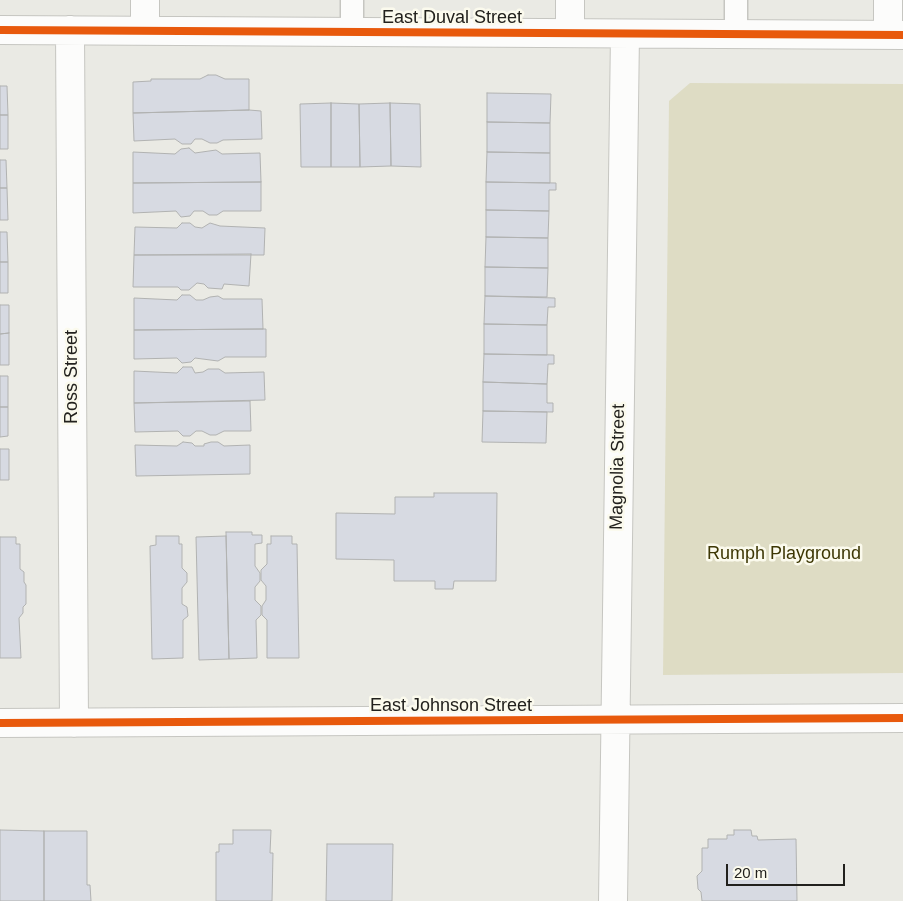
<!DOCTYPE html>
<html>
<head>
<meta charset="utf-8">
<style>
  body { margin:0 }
  #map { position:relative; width:903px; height:901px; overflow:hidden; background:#eaeae4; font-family:Helvetica,sans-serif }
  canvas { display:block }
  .scale { position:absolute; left:726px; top:864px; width:119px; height:22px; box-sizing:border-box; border:2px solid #22211d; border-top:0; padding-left:6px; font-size:15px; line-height:18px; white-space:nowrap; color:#22211d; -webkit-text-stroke:4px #fbfaed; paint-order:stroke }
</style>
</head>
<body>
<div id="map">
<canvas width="903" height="901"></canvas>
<div class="scale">20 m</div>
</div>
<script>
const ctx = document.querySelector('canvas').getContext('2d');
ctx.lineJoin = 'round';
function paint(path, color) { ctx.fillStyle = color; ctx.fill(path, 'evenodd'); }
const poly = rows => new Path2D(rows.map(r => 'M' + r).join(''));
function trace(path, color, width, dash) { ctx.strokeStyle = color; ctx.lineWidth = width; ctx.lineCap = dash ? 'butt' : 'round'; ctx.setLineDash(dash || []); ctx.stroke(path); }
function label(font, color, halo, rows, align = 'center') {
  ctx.font = font + ' Helvetica,sans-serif'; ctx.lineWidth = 5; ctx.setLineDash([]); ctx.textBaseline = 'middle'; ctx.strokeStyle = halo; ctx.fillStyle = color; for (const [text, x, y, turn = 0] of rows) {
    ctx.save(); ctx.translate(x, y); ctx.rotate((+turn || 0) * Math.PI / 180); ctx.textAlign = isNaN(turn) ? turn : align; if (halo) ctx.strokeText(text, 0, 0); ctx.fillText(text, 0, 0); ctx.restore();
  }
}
paint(poly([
  [690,83,903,84,903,673,663,675,669,101]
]), '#dedcc4');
const building = poly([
  [208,75,216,75,225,79,249,79,249,110,133,113,133,82,151,81,151,79,200,79,208,75],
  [0,86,7,86,8,115,0,115,0,86],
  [487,93,551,94,550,123,487,122,487,93],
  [331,103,331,167,301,167,300,104,331,103],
  [331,103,359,104,360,167,331,167,331,103],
  [390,103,420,104,421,167,391,166,390,103],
  [390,103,391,166,360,167,359,104,390,103],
  [249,110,261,111,262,139,223,140,217,143,210,143,202,139,195,139,191,144,182,144,175,139,134,141,133,113,249,110],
  [0,115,8,115,8,149,0,149,0,115],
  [487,122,550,123,550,153,487,152,487,122],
  [189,148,195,153,216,150,222,154,260,153,261,182,133,183,133,152,175,154,181,149,189,148],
  [487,152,550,153,550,183,486,182,487,152],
  [0,160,6,160,7,188,0,188,0,160],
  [261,182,261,211,223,211,217,215,209,215,203,211,194,211,190,216,181,217,176,211,133,213,133,183,261,182],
  [486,182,556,183,556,190,549,190,549,211,486,210,486,182],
  [0,188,7,188,8,220,0,220,0,188],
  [486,210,549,211,548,238,486,237,486,210],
  [182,223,190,223,195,227,202,228,210,223,220,226,265,228,264,255,134,255,135,227,177,228,182,223],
  [0,232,7,232,8,262,0,262,0,232],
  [486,237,548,238,548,268,485,267,486,237],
  [251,254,249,286,224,284,222,289,208,288,204,284,197,283,189,290,181,290,178,287,133,287,134,255,251,254],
  [0,262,8,262,8,293,0,293,0,262],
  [485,267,548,268,547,297,485,296,485,267],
  [182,295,190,295,196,300,203,300,210,297,218,296,223,299,262,299,263,329,134,330,134,298,177,300,182,295],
  [485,296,555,298,555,307,548,307,547,325,484,324,485,296],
  [0,305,9,305,9,333,0,334,0,305],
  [484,324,547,325,547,355,484,354,484,324],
  [263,329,266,329,266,357,225,357,218,361,195,358,191,362,182,363,177,358,134,359,134,330,263,329],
  [9,333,9,365,0,365,0,334,9,333],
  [484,354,554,355,554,364,548,364,547,384,483,382,484,354],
  [183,367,192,367,195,373,203,372,208,369,219,369,225,373,264,372,265,400,134,403,134,371,177,373,183,367],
  [0,376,8,376,8,407,0,407,0,376],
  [483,382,547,384,547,403,553,403,553,412,483,411,483,382],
  [250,401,251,431,224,431,216,435,210,435,202,431,196,431,190,436,183,436,178,431,135,432,134,403,250,401],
  [0,407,8,407,8,436,0,437,0,407],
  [483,411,547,412,546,443,482,442,483,411],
  [183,442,192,443,195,446,204,446,204,444,211,442,218,442,224,446,250,445,250,474,136,476,135,445,177,446,183,442],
  [0,449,9,449,9,480,0,480,0,449],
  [434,493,497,493,496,581,454,581,453,589,435,589,435,581,394,581,394,560,336,559,336,513,395,514,395,497,434,497,434,493],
  [226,532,252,532,252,535,262,535,262,543,255,544,255,566,260,573,260,581,255,587,255,600,261,606,261,615,256,620,257,658,229,659,226,532],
  [156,536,179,536,179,544,182,544,182,568,187,573,187,582,182,588,182,604,187,607,188,616,183,620,183,658,152,659,150,546,156,545,156,536],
  [226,536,229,659,199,660,196,537,226,536],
  [271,536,292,536,292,544,297,544,299,658,267,658,267,620,262,615,262,606,266,600,266,586,261,580,261,570,267,564,267,544,271,544,271,536],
  [0,537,16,537,16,544,20,544,20,569,24,572,24,582,26,585,26,604,23,607,23,613,19,618,21,658,0,658,0,537],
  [0,830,44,831,44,901,0,901,0,830],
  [233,830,271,830,270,853,273,853,272,901,216,901,216,852,219,852,219,844,233,844,233,830],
  [734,830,751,830,752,836,757,836,758,840,796,839,797,901,702,901,701,892,698,889,697,876,702,871,702,848,708,848,708,839,727,839,727,835,734,835,734,830],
  [44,831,87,831,87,885,90,885,91,901,44,901,44,831],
  [327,844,393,844,392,901,326,901,327,844]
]);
paint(building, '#d7dae2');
trace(building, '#b1b2b1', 1);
const service = poly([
  [352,0,352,32],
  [736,34,736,0]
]);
const minor = poly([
  [145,0,145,31],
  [570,0,570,33],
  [0,30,903,35],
  [70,30,74,723],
  [888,35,888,0],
  [0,723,903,718],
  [613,901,625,34]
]);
trace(service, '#c6c6c1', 25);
trace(minor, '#c6c6c1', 30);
trace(service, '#fcfcfb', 22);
trace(minor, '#fcfcfb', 28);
trace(poly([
  [0,30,903,35],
  [0,723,903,718]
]), '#e8590c', 8);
label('18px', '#22211d', '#fbfaed', [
  ["East Duval Street",452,18],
  ["Ross Street",72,377,-90],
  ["Magnolia Street",618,467,-89],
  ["East Johnson Street",451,706]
]);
label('18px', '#3d3704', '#fbfaed', [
  ["Rumph Playground",784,554]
]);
</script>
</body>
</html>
